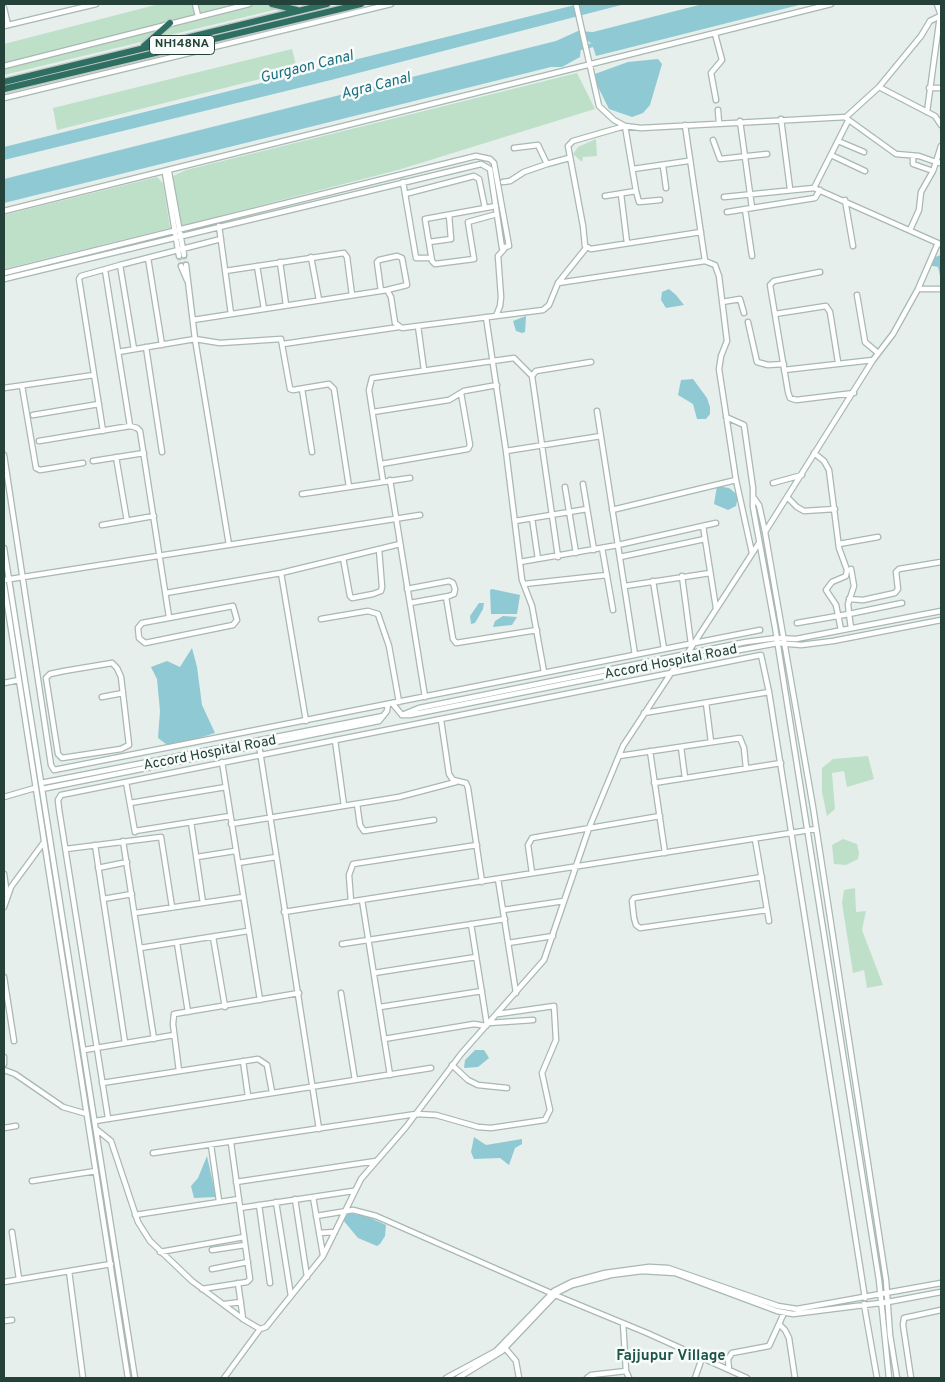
<!DOCTYPE html>
<html>
<head>
<meta charset="utf-8">
<style>
  body { margin:0 }
  #map { position:relative; width:945px; height:1382px; overflow:hidden; background:#e6efeb; font-family:Overpass,sans-serif }
  canvas { display:block }
  .frame { position:absolute; inset:0; border:5px solid #24423a; pointer-events:none }
</style>
</head>
<body>
<div id="map">
<canvas width="945" height="1382"></canvas>
<div class="frame"></div>
</div>
<script>
const ctx = document.querySelector('canvas').getContext('2d');
ctx.lineJoin = 'round';
function paint(path, color) { ctx.fillStyle = color; ctx.fill(path, 'evenodd'); }
const poly = rows => new Path2D(rows.map(r => 'M' + r).join(''));
function trace(path, color, width, dash) { ctx.strokeStyle = color; ctx.lineWidth = width; ctx.lineCap = dash ? 'butt' : 'round'; ctx.setLineDash(dash || []); ctx.stroke(path); }
function label(font, color, halo, rows, align = 'center') {
  ctx.font = font + ' Overpass,sans-serif'; ctx.lineWidth = 5; ctx.setLineDash([]); ctx.textBaseline = 'middle'; ctx.strokeStyle = halo; ctx.fillStyle = color; for (const [text, x, y, turn = 0] of rows) {
    ctx.save(); ctx.translate(x, y); ctx.rotate((+turn || 0) * Math.PI / 180); ctx.textAlign = isNaN(turn) ? turn : align; if (halo) ctx.strokeText(text, 0, 0); ctx.fillText(text, 0, 0); ctx.restore();
  }
}
paint(poly([
  [159,4,299,4,4,75,4,44],
  [292,49,297,69,292,71,57,130,53,108],
  [577,73,595,109,398,170,181,226,173,176,186,170],
  [596,139,597,156,583,157,582,162,573,154,578,147],
  [157,177,163,183,170,228,4,269,4,215],
  [868,756,874,779,847,787,844,771,832,773,835,809,827,816,822,792,822,768,833,759],
  [843,839,857,844,859,853,858,859,846,865,834,864,833,855,832,845],
  [855,888,856,912,866,911,862,930,883,985,867,988,864,970,853,973,842,903,844,890]
]), '#bfe0c8');
paint(poly([
  [579,4,625,4,331,80,4,160,4,147],
  [703,4,803,4,596,56,592,44,588,41,581,47,580,57,562,67,551,67,4,203,4,179,556,41,578,31,593,32],
  [658,59,662,64,650,105,643,113,632,117,609,109,592,75,628,62],
  [941,255,941,280,938,267,929,265,935,257],
  [669,289,676,295,684,305,666,308,661,300,662,292],
  [526,316,525,332,522,333,516,331,513,321],
  [693,379,707,398,710,407,710,414,706,419,697,419,693,404,678,395,681,380],
  [717,486,729,488,738,495,736,506,728,510,714,504],
  [492,589,520,595,517,614,491,614,490,590],
  [479,603,484,603,483,609,475,623,471,624,470,616],
  [503,616,517,617,512,625,493,627,495,621],
  [192,648,197,667,202,705,215,733,170,747,158,738,160,711,157,679,151,667,167,661,180,667],
  [475,1050,484,1050,489,1058,478,1067,464,1068,465,1060],
  [474,1137,486,1145,522,1139,522,1144,515,1148,509,1165,500,1158,474,1159,471,1152],
  [207,1156,216,1197,194,1198,191,1186,198,1178],
  [348,1213,366,1216,386,1225,385,1236,380,1244,377,1246,358,1238,343,1220]
]), '#8ec9d4');
trace(poly([
  [577,49,597,44]
]), '#8ec9d4', 4);
trace(poly([
  [184,255,186,265],
  [179,256,181,266]
]), '#bfccc8', 4.5, [4.5, 2]);
const minor = poly([
  [195,4,198,16],
  [576,4,599,106,614,120,625,126,641,128,846,117,879,87,921,36,930,21,940,16,927,112],
  [937,4,941,16],
  [4,8,8,25],
  [4,26,96,4],
  [715,34,722,60,711,73,716,100],
  [4,66,249,4],
  [879,87,935,116,941,125],
  [929,88,941,88],
  [4,98,391,4],
  [718,110,719,123],
  [846,118,896,154,919,156,936,162,941,146],
  [781,119,790,189],
  [740,121,752,208],
  [713,140,720,159,767,154],
  [838,141,864,152],
  [514,148,538,145,547,164,569,158],
  [831,155,865,171],
  [913,156,913,164,933,171,936,162,941,163],
  [663,166,666,188],
  [633,169,688,161],
  [169,172,184,255],
  [165,173,179,256],
  [403,182,416,258,431,258],
  [503,182,510,181,524,172,547,164],
  [814,188,940,244],
  [636,191,639,202,660,200],
  [405,194,474,176,479,179,485,208,496,206],
  [621,194,627,243],
  [605,196,636,191,625,126,573,141,568,146,583,226,585,246,591,249,701,232],
  [724,197,814,188,848,121],
  [845,200,853,246],
  [485,208,425,219,432,261,435,264,474,259,468,222,497,214],
  [745,209,752,256],
  [4,211,831,4],
  [727,212,815,198,820,190],
  [219,226,231,314],
  [910,230,919,210,921,192,933,171],
  [429,242,451,239,449,215],
  [311,257,319,300],
  [148,258,162,345],
  [705,261,715,265,719,276,727,341,721,356,719,369,736,480,752,553],
  [280,262,286,305],
  [120,265,134,349],
  [186,265,195,339,229,545],
  [181,266,187,280],
  [257,266,264,309],
  [105,270,130,426],
  [225,271,344,253,347,257,352,295],
  [820,272,774,281,770,285,788,392,790,398,796,400,854,393],
  [4,273,476,156,490,159,494,163,509,246,502,248,490,169,481,164,4,279],
  [558,283,705,261,685,125],
  [918,289,941,289],
  [381,291,377,262,379,260,397,256,402,258,407,285,387,290],
  [857,295,865,342,878,353],
  [722,302,740,299,744,313],
  [775,314,826,306,830,312,838,362],
  [496,316,500,306,501,297,498,256,505,248],
  [486,317,506,451,522,580,532,606,544,672],
  [193,320,387,290,391,297,395,323,402,328,543,310,549,305,558,283,586,248],
  [748,322,757,362,768,365,784,364],
  [418,326,424,370],
  [283,344,399,327],
  [146,347,162,452],
  [118,352,195,339,220,343,281,339,290,389,293,390,329,384,334,389,349,487],
  [784,370,873,360],
  [22,386,36,468,40,470,83,463],
  [4,388,94,375],
  [302,389,312,452],
  [597,411,635,655],
  [373,412,449,400,464,391,497,385],
  [33,415,99,404],
  [726,417,744,425,753,488,753,507,775,627,879,1280,889,1378],
  [103,431,79,279,81,276,120,265,221,239],
  [39,441,130,426,137,428,140,431,169,617],
  [506,451,601,436],
  [814,453,824,461,829,470,839,548,847,570,846,576,832,582,826,590,836,605,841,630],
  [4,455,51,765,54,770,760,630],
  [116,457,127,521],
  [93,461,144,453],
  [381,464,468,449,470,445,461,393],
  [390,480,425,697],
  [383,481,369,390,372,378,514,358,532,376],
  [773,483,802,475],
  [583,484,594,550],
  [565,487,576,553],
  [302,494,410,478],
  [754,498,759,505,765,532,813,807,886,1280,890,1335,897,1378],
  [788,498,797,507,804,511,835,509],
  [612,510,736,480],
  [532,518,538,559],
  [515,521,587,509],
  [102,525,154,516],
  [703,526,716,608],
  [765,532,873,360,893,334,918,289,938,243],
  [839,544,878,537],
  [4,548,135,1378],
  [602,548,613,610],
  [558,557,532,376,536,371,591,362],
  [620,557,705,539],
  [343,558,350,596,352,598,373,594,381,591,382,587,379,549],
  [520,562,618,545,716,523],
  [281,573,306,721],
  [682,576,691,644],
  [4,580,420,515],
  [653,581,664,649],
  [4,584,128,1378],
  [524,584,607,575],
  [625,586,710,573],
  [407,589,449,581,453,583,455,589,454,594,449,596,410,603],
  [166,593,281,573,400,544],
  [446,597,453,639,456,643,537,630],
  [849,599,863,600,895,593,898,589,896,572,899,569,941,562],
  [233,606,237,620,233,625,145,643,139,638,138,628,142,623,233,606],
  [321,619,368,611,378,614,389,646,399,702],
  [797,623,849,614,848,604,854,586,851,569],
  [851,628,849,614,902,603],
  [687,654,759,543],
  [112,663,117,668,121,677,129,745,121,749,62,758,58,754,46,678,50,674,64,671,112,663],
  [4,683,19,680],
  [102,697,123,693],
  [392,703,402,715],
  [706,703,711,742],
  [644,713,769,692],
  [402,715,419,708,746,642,777,638,796,639,941,611],
  [402,715,410,715,684,660,778,643,801,645,833,641,941,620],
  [441,720,449,774,453,780,466,783,468,788,482,882],
  [335,740,344,806],
  [259,745,319,1129],
  [681,747,685,778],
  [650,751,665,853],
  [619,756,740,738,744,748,746,768],
  [222,762,260,1000],
  [126,782,135,832],
  [41,783,383,716],
  [654,783,781,763],
  [42,789,379,721,387,711,388,704],
  [4,797,35,788],
  [130,803,226,787],
  [357,804,360,825,364,831,434,820],
  [191,822,203,903],
  [231,824,399,797,456,782],
  [135,831,230,816],
  [755,839,769,921],
  [123,841,154,1039],
  [95,845,125,1043],
  [66,849,161,837,172,907],
  [197,857,235,851],
  [238,863,276,857],
  [98,868,127,862],
  [532,873,528,845,532,838,660,816],
  [4,874,7,895],
  [762,877,634,898,632,901,634,918,636,925,640,928,767,910],
  [498,879,516,993],
  [103,899,132,894],
  [362,900,390,1075],
  [351,902,349,875,353,864,477,845],
  [4,907,11,887,44,842],
  [503,910,564,901],
  [284,912,816,829],
  [135,913,243,897],
  [471,924,487,1025],
  [213,937,225,1007],
  [177,943,188,1012],
  [508,943,553,936],
  [342,944,505,919],
  [140,948,248,931],
  [374,973,476,957],
  [4,977,14,1041],
  [341,993,355,1080],
  [380,1007,482,991],
  [489,1023,533,1020],
  [384,1039,474,1024,486,1026],
  [84,1050,174,1035],
  [4,1057,4,1064],
  [243,1061,248,1096],
  [452,1065,468,1080,478,1085,507,1088],
  [4,1070,15,1074,63,1107,87,1114],
  [179,1071,173,1024,174,1014,299,993],
  [102,1083,258,1059,267,1065,272,1092],
  [108,1118,59,809,58,800,61,795,761,655,769,692,865,1298],
  [95,1121,431,1068],
  [4,1128,16,1126],
  [96,1129,111,1141,138,1222,150,1241,192,1281,243,1319,260,1329,266,1327,323,1256,361,1179,406,1127,461,1054,544,960,589,828,623,746,679,661],
  [211,1145,219,1201],
  [153,1153,416,1114,436,1115,478,1127,491,1128,545,1120,550,1110,542,1073,556,1040,554,1006,498,1014],
  [32,1181,96,1171],
  [236,1182,376,1161],
  [313,1197,323,1255],
  [295,1199,307,1277],
  [276,1202,291,1296],
  [259,1205,270,1283],
  [240,1208,353,1191],
  [135,1215,239,1199],
  [316,1216,353,1210,376,1216,551,1293],
  [12,1232,19,1279],
  [319,1233,335,1232],
  [212,1250,245,1245],
  [160,1252,244,1237],
  [212,1269,248,1262],
  [69,1271,83,1378],
  [4,1282,111,1264],
  [238,1283,243,1319],
  [202,1289,247,1282,250,1279,231,1143],
  [555,1295,647,1333,747,1378],
  [225,1304,241,1302],
  [864,1304,877,1378],
  [4,1321,12,1320],
  [623,1323,626,1371,629,1378],
  [780,1325,785,1330,789,1338,795,1378],
  [505,1348,516,1361,519,1378],
  [729,1370,728,1359,732,1353,769,1346,784,1313],
  [224,1378,260,1329],
  [446,1378,496,1351,554,1291,572,1282,605,1273,649,1267,668,1268,778,1306,797,1309,941,1283],
  [458,1378,502,1351,558,1292,572,1285,611,1275,642,1271,675,1273,777,1311,793,1314,888,1302,941,1292],
  [587,1378,591,1375,626,1371],
  [695,1378,702,1358],
  [911,1378,903,1325,904,1318,941,1310]
]);
const highway = poly([
  [272,4,297,10],
  [144,46,170,23],
  [4,82,327,4],
  [4,89,361,4]
]);
trace(minor, '#a8b8b2', 7);
trace(highway, '#c2cac8', 9);
trace(minor, '#fff', 4.5);
trace(highway, '#2f6f62', 6);
for (const [x, y, w] of [
  [182,45,65]
]) { const box = new Path2D(); box.roundRect(x - w / 2, y - 9.5, w, 19, 4); ctx.fillStyle = '#f7fbf9'; ctx.fill(box); trace(box, '#24423a', 1); }
label('bold 12px', '#24423a', null, [
  ["NH148NA",182,45]
]);
label('14px', '#24423a', '#f7fbf9', [
  ["Accord Hospital Road",671,663,-11],
  ["Accord Hospital Road",210,754,-11]
]);
label('italic 15px', '#1c6f80', '#f7fbf9', [
  ["Gurgaon Canal",307,68,-14],
  ["Agra Canal",376,87,-14]
]);
label('bold 15px', '#1f5548', '#f7fbf9', [
  ["Fajjupur Village",671,1357]
]);
</script>
</body>
</html>
